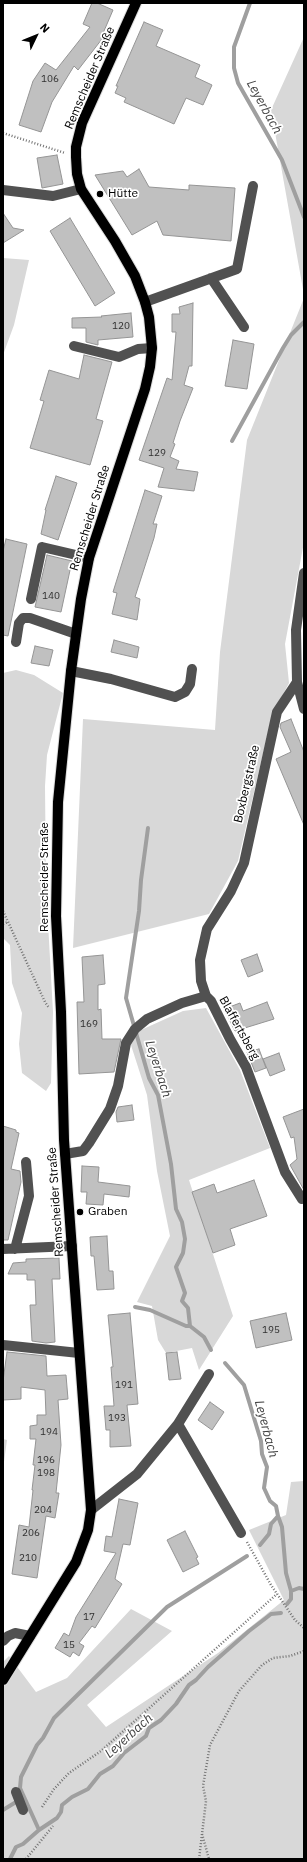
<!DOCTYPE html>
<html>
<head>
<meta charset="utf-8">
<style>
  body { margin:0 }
  #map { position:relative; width:307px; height:1862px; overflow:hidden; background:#fff; font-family:"IBM Plex Sans",sans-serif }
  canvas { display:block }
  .frame { position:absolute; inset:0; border:4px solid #000; pointer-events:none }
  .north { position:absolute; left:16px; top:16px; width:40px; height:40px; -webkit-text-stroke:3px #fff; paint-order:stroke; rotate:47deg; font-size:11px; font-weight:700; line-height:16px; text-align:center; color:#000 }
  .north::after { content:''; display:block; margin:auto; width:14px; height:18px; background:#000; clip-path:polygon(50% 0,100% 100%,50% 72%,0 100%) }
</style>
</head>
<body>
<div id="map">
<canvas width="307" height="1862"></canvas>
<div class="frame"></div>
<div class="north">N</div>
</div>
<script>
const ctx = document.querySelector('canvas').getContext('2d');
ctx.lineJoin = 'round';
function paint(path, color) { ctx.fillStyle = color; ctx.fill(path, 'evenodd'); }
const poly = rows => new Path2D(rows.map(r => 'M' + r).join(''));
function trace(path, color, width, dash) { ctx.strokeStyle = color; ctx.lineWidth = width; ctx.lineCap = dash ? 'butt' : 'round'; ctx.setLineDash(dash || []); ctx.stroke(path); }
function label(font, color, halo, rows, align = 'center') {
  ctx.font = font + ' "IBM Plex Sans",sans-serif'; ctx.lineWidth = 3.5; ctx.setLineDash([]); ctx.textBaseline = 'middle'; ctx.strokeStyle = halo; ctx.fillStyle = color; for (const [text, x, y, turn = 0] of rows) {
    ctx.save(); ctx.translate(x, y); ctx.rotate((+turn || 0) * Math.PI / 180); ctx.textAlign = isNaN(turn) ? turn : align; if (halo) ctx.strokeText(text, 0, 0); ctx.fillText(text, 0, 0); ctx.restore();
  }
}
paint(poly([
  [304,37,304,295,271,110],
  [3,258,29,260,14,325,3,355],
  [304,298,304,542,285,644,289,683,272,715,238,861,209,914,73,948,83,719,215,730,220,652,247,440],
  [16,670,34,675,63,693,47,755,45,786,46,887,53,1012,51,1083,46,1091,22,1073,19,1044,22,1013,12,983,10,945,3,938,3,673],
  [206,1008,240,1070,270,1148,189,1180,233,1316,199,1370,192,1348,166,1353,158,1340,152,1306,137,1302,170,1236,157,1171,147,1095,130,1042,141,1030,183,1011],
  [3,1439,7,1440,3,1469],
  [304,1481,304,1859,3,1859,3,1662,9,1656,36,1692,67,1678,131,1609,172,1631,87,1705,106,1727,218,1653,284,1600,249,1530,286,1515,291,1482]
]), '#d8d8d8');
trace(poly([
  [250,3,234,47,234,68,238,83,282,160,304,217],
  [232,441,283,348,291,335,304,322],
  [148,828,141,880,139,911,126,998,149,1078,158,1095,171,1164,176,1209,182,1222,185,1239,183,1253,176,1267,185,1293,182,1301,188,1308,190,1326,204,1337,211,1350],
  [135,1307,150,1310,186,1326,190,1326],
  [225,1363,244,1385,261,1441,262,1454,267,1467,264,1488,270,1501,276,1506,278,1516,271,1524,269,1534,260,1545],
  [278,1516,282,1527,286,1573,291,1591,291,1599,287,1604],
  [291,1591,299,1588,304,1589],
  [3,1810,16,1802],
  [39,1830,20,1788,21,1777,37,1745,43,1738,54,1718,167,1607,247,1556],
  [10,1859,16,1847,23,1844,39,1830,57,1818,61,1812,62,1805,72,1797,88,1789,100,1774,113,1766,124,1753,146,1736,149,1728,161,1720,176,1704,189,1685,196,1680,208,1667,249,1631,266,1618,271,1614,281,1613]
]), '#9f9f9f', 4);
const building = poly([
  [92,3,97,3,113,10,101,38,102,39,78,70,74,66,52,102,41,132,19,125,33,81,45,63,56,70,90,27,83,24,92,3],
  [144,22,163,30,156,46,200,65,195,77,212,85,203,105,186,98,174,124,124,102,126,98,115,93,118,86,116,86,144,22],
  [57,155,63,184,42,188,37,158,57,155],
  [139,169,149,187,189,190,189,185,235,188,231,241,163,235,157,221,132,235,95,175,123,171,127,177,139,169],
  [3,213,13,228,24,230,3,243,3,213],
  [70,218,115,293,95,306,50,231,70,218],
  [193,303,192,366,189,366,184,385,193,388,180,421,173,443,175,444,170,457,179,461,176,469,198,472,194,491,158,487,164,468,139,460,167,378,172,380,176,332,172,332,172,314,180,314,179,307,193,303],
  [131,313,133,337,98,340,98,345,86,342,86,328,72,328,72,318,102,317,101,316,131,313],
  [233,340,254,344,247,389,225,386,233,340],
  [84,355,112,362,96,419,103,421,90,465,30,448,44,401,40,400,49,370,79,379,84,355],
  [56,476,77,483,58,540,41,534,46,510,45,510,56,476],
  [145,490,162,496,153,524,157,524,154,538,135,597,140,599,137,620,112,614,117,593,113,592,145,490],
  [6,539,27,544,8,636,3,635,3,551,6,539],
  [47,555,72,561,61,612,35,607,47,555],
  [114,640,139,647,137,658,111,652,114,640],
  [35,646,53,650,49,666,31,663,35,646],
  [291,719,304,752,304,825,276,759,291,752,280,727,281,723,291,719],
  [257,954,263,971,248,977,241,960,257,954],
  [103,955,105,984,98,985,98,1010,101,1009,102,1039,121,1039,114,1072,79,1074,77,1002,84,1002,82,957,103,955],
  [267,1002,274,1019,235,1031,224,1009,240,1003,243,1011,267,1002],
  [259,1049,266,1068,255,1072,247,1052,259,1049],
  [279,1053,285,1070,270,1076,263,1059,279,1053],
  [132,1105,134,1120,117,1122,116,1112,118,1107,132,1105],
  [304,1109,304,1190,290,1165,297,1159,294,1137,291,1138,283,1117,304,1109],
  [3,1126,16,1130,16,1132,19,1133,11,1169,20,1171,21,1182,8,1240,3,1240,3,1126],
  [82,1166,99,1167,98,1182,130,1186,129,1197,104,1194,103,1205,86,1204,87,1192,81,1192,82,1166],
  [254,1180,267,1216,230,1229,235,1245,213,1253,192,1192,214,1184,217,1193,254,1180],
  [107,1236,109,1271,113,1271,114,1289,97,1290,94,1256,91,1256,90,1237,107,1236],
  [59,1258,60,1279,52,1279,55,1342,46,1343,32,1341,30,1305,36,1305,35,1280,27,1280,27,1274,8,1274,13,1263,26,1262,26,1259,59,1258],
  [130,1313,138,1404,127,1405,131,1446,110,1447,110,1430,106,1430,104,1406,114,1406,111,1367,113,1367,108,1315,130,1313],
  [286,1313,292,1340,256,1348,250,1321,286,1313],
  [7,1352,46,1356,47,1376,66,1375,68,1399,58,1400,61,1445,56,1493,59,1493,55,1518,46,1516,37,1578,12,1574,19,1525,29,1527,33,1490,32,1490,35,1465,33,1465,36,1439,30,1439,30,1426,37,1425,37,1415,46,1415,45,1390,21,1387,21,1399,3,1400,3,1381,7,1352],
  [177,1352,181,1379,169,1380,166,1353,177,1352],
  [210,1402,224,1412,212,1430,198,1420,210,1402],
  [119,1499,138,1503,130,1545,123,1544,115,1579,122,1584,95,1628,92,1626,79,1643,84,1646,79,1656,73,1652,70,1657,55,1648,64,1633,69,1636,76,1617,116,1553,104,1551,106,1536,112,1537,119,1499],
  [185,1531,198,1557,196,1558,199,1564,183,1572,167,1540,185,1531]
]);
paint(building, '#c0c0c0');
trace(building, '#959595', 1);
const major = poly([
  [3,1680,76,1562,88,1530,91,1510,64,1140,61,1012,56,916,58,802,71,671,81,599,89,558,145,389,150,367,152,348,149,317,145,302,135,276,115,241,81,189,77,174,76,157,76,147,82,123,136,3]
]);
trace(major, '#dbdbdb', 12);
trace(poly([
  [3,133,65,153],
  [3,911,45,1002,49,1008],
  [3,924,8,922],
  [247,1542,271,1585,295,1620,304,1628],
  [42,1807,54,1789,69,1773,101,1751,277,1594],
  [202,1834,209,1859],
  [26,1859,53,1826],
  [199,1859,206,1801,203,1786,210,1745,239,1691,262,1665,273,1658,290,1656,304,1651]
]), '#737373', 2.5, [1, 2]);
trace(poly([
  [3,190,53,196,81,189],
  [211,278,244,327],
  [145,302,237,269,253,186],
  [74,346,119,357,138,349,152,348],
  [304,573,296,630,297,682,304,709],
  [31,599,42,547,89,558],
  [16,642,19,623,23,618,30,618,76,634],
  [71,671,111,679,175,697,185,692,190,684,192,669],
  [206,996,201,981,200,960,207,929,231,891,244,863,277,712,297,682],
  [65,1154,83,1151,89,1143,110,1109,118,1086,126,1043,135,1029,147,1019,182,1003,206,996,211,1001,230,1039,246,1067,285,1172,302,1199],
  [3,1249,72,1246],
  [15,1249,29,1196,26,1162],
  [3,1345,79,1353],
  [178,1424,209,1374],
  [91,1510,137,1474,178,1424,241,1533],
  [3,1641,8,1636,15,1633,30,1636],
  [16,1792,23,1810]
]), '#515151', 10);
trace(major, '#000', 10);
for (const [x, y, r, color] of [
  [100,194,4,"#000"],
  [80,1212,4,"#000"]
]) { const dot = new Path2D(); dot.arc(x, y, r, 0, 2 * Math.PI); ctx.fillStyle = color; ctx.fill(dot); trace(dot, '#fff', 1.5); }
label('10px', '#303030', null, [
  ["106",50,79],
  ["120",121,326],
  ["129",157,453],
  ["140",51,596],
  ["169",89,1024],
  ["195",271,1330],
  ["191",124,1385],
  ["193",117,1418],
  ["194",49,1432],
  ["196",46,1460],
  ["198",46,1473],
  ["204",43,1510],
  ["206",31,1533],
  ["210",28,1558],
  ["17",89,1617],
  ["15",69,1645]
]);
label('12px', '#000', '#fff', [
  ["Remscheider Straße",90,78,-67],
  ["Remscheider Straße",90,518,-73],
  ["Boxbergstraße",247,784,-77],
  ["Remscheider Straße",45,877,-90],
  ["Blaffertsberg",239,1028,61],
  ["Remscheider Straße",56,1202,-94]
]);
label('12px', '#000', '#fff', [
  ["Hütte",108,194],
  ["Graben",88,1212]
], 'left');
label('italic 13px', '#404040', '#fff', [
  ["Leyerbach",264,107,61],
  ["Leyerbach",158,1069,72],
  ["Leyerbach",266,1429,75],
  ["Leyerbach",129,1736,-42]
]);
</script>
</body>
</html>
